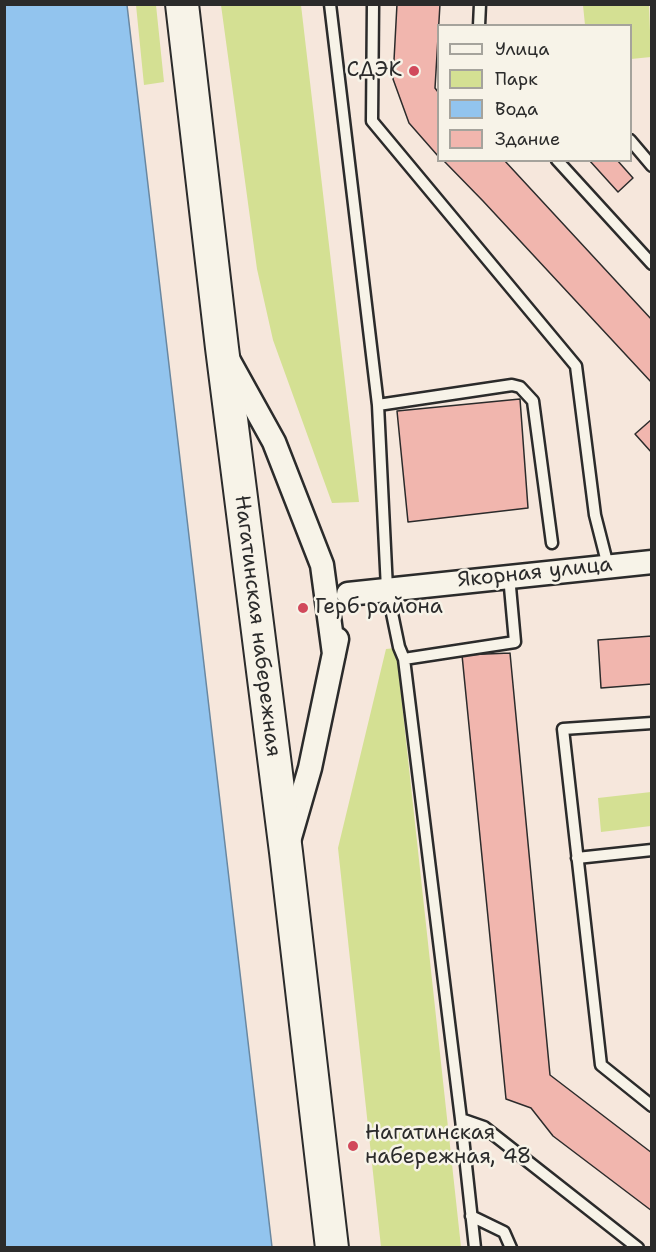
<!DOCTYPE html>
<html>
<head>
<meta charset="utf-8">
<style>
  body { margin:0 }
  #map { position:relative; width:656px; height:1252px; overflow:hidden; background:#f6e7dc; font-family:"Shantell Sans",sans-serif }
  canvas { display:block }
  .frame { position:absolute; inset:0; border:6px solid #2b2b2b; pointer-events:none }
  .legend { position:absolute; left:437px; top:24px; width:195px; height:138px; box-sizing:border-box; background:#f7f3e8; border:2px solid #a5a39c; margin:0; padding:8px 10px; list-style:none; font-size:18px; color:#2b2b2b }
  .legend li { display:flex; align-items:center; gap:12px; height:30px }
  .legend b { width:30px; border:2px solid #a5a39c }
</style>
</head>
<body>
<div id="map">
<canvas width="656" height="1252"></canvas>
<div class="frame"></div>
<ul class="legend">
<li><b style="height:8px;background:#f7f3e8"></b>Улица</li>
<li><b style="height:16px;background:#d4e093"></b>Парк</li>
<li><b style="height:16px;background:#92c4ee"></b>Вода</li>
<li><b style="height:16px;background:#f1b6ae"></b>Здание</li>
</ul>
</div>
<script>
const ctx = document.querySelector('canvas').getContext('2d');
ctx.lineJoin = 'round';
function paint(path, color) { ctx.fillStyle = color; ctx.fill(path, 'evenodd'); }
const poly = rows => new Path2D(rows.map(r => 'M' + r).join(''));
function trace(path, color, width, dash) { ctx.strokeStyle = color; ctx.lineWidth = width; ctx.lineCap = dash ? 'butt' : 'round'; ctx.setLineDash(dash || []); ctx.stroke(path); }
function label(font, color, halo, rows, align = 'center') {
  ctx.font = font + ' "Shantell Sans",sans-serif'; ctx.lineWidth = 5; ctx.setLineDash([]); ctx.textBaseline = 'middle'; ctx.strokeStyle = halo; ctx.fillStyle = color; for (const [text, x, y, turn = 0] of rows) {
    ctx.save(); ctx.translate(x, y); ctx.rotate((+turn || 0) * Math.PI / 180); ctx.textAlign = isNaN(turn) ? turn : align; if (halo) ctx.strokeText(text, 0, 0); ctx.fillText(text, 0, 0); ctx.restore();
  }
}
paint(poly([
  [136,5,156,5,164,82,144,85],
  [221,5,301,5,359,502,332,503,273,340,257,269],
  [583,5,649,5,651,57,631,59,630,26,585,25],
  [396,648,461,1247,381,1247,338,848,386,649],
  [651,792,651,826,601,832,598,798]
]), '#d4e093');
const water = poly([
  [5,4,127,5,272,1247,5,1247,5,4]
]);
paint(water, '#92c4ee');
trace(water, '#6987a0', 1.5);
const building = poly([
  [397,4,440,4,435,88,438,92,438,156,409,123,393,79,397,4],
  [443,160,504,160,652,320,652,383,483,201,443,160],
  [589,160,617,160,633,178,618,192,589,160],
  [520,399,528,508,408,522,397,411,520,399],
  [652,419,652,453,635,434,652,419],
  [652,636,652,684,601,688,598,640,652,636],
  [510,653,550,1075,652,1153,652,1211,553,1136,531,1108,506,1099,462,655,510,653]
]);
paint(building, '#f1b6ae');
trace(building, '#2b2b2b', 1.5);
const lane = poly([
  [330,4,378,405,387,589,399,647,404,659,461,1119,475,1248],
  [373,4,372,121,576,366,595,515,608,566],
  [479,26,480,4],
  [630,140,652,166],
  [557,160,652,264],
  [378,405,512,385,520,387,533,401,552,543],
  [404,659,515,642,509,576],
  [652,723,563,729,601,1065,652,1106],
  [577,858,652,850],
  [461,1119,484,1127,638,1248],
  [471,1216,504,1232,511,1248]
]);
const street = poly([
  [228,359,274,442,322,565,334,654],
  [348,594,652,562],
  [289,841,310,768,337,639]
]);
const secondary = poly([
  [182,4,222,348,286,852,332,1248]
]);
trace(lane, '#2b2b2b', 15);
trace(street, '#2b2b2b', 27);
trace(secondary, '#2b2b2b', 36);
trace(lane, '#f7f3e8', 10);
trace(street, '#f7f3e8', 22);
trace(secondary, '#f7f3e8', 32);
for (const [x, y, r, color] of [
  [414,71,6,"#d1495b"],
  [303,608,6,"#d1495b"],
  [353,1146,6,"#d1495b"]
]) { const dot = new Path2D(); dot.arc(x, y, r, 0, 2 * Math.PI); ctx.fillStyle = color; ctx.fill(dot); trace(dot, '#f7f3e8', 2); }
label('21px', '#2b2b2b', '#f7f3e8', [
  ["СДЭК",402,71,"right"],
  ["Герб района",315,608],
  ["Нагатинская",365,1134],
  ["набережная, 48",365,1158]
], 'left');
label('21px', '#2b2b2b', '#f7f3e8', [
  ["Якорная улица",535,573,-6],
  ["Нагатинская набережная",257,626,83]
]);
</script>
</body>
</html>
